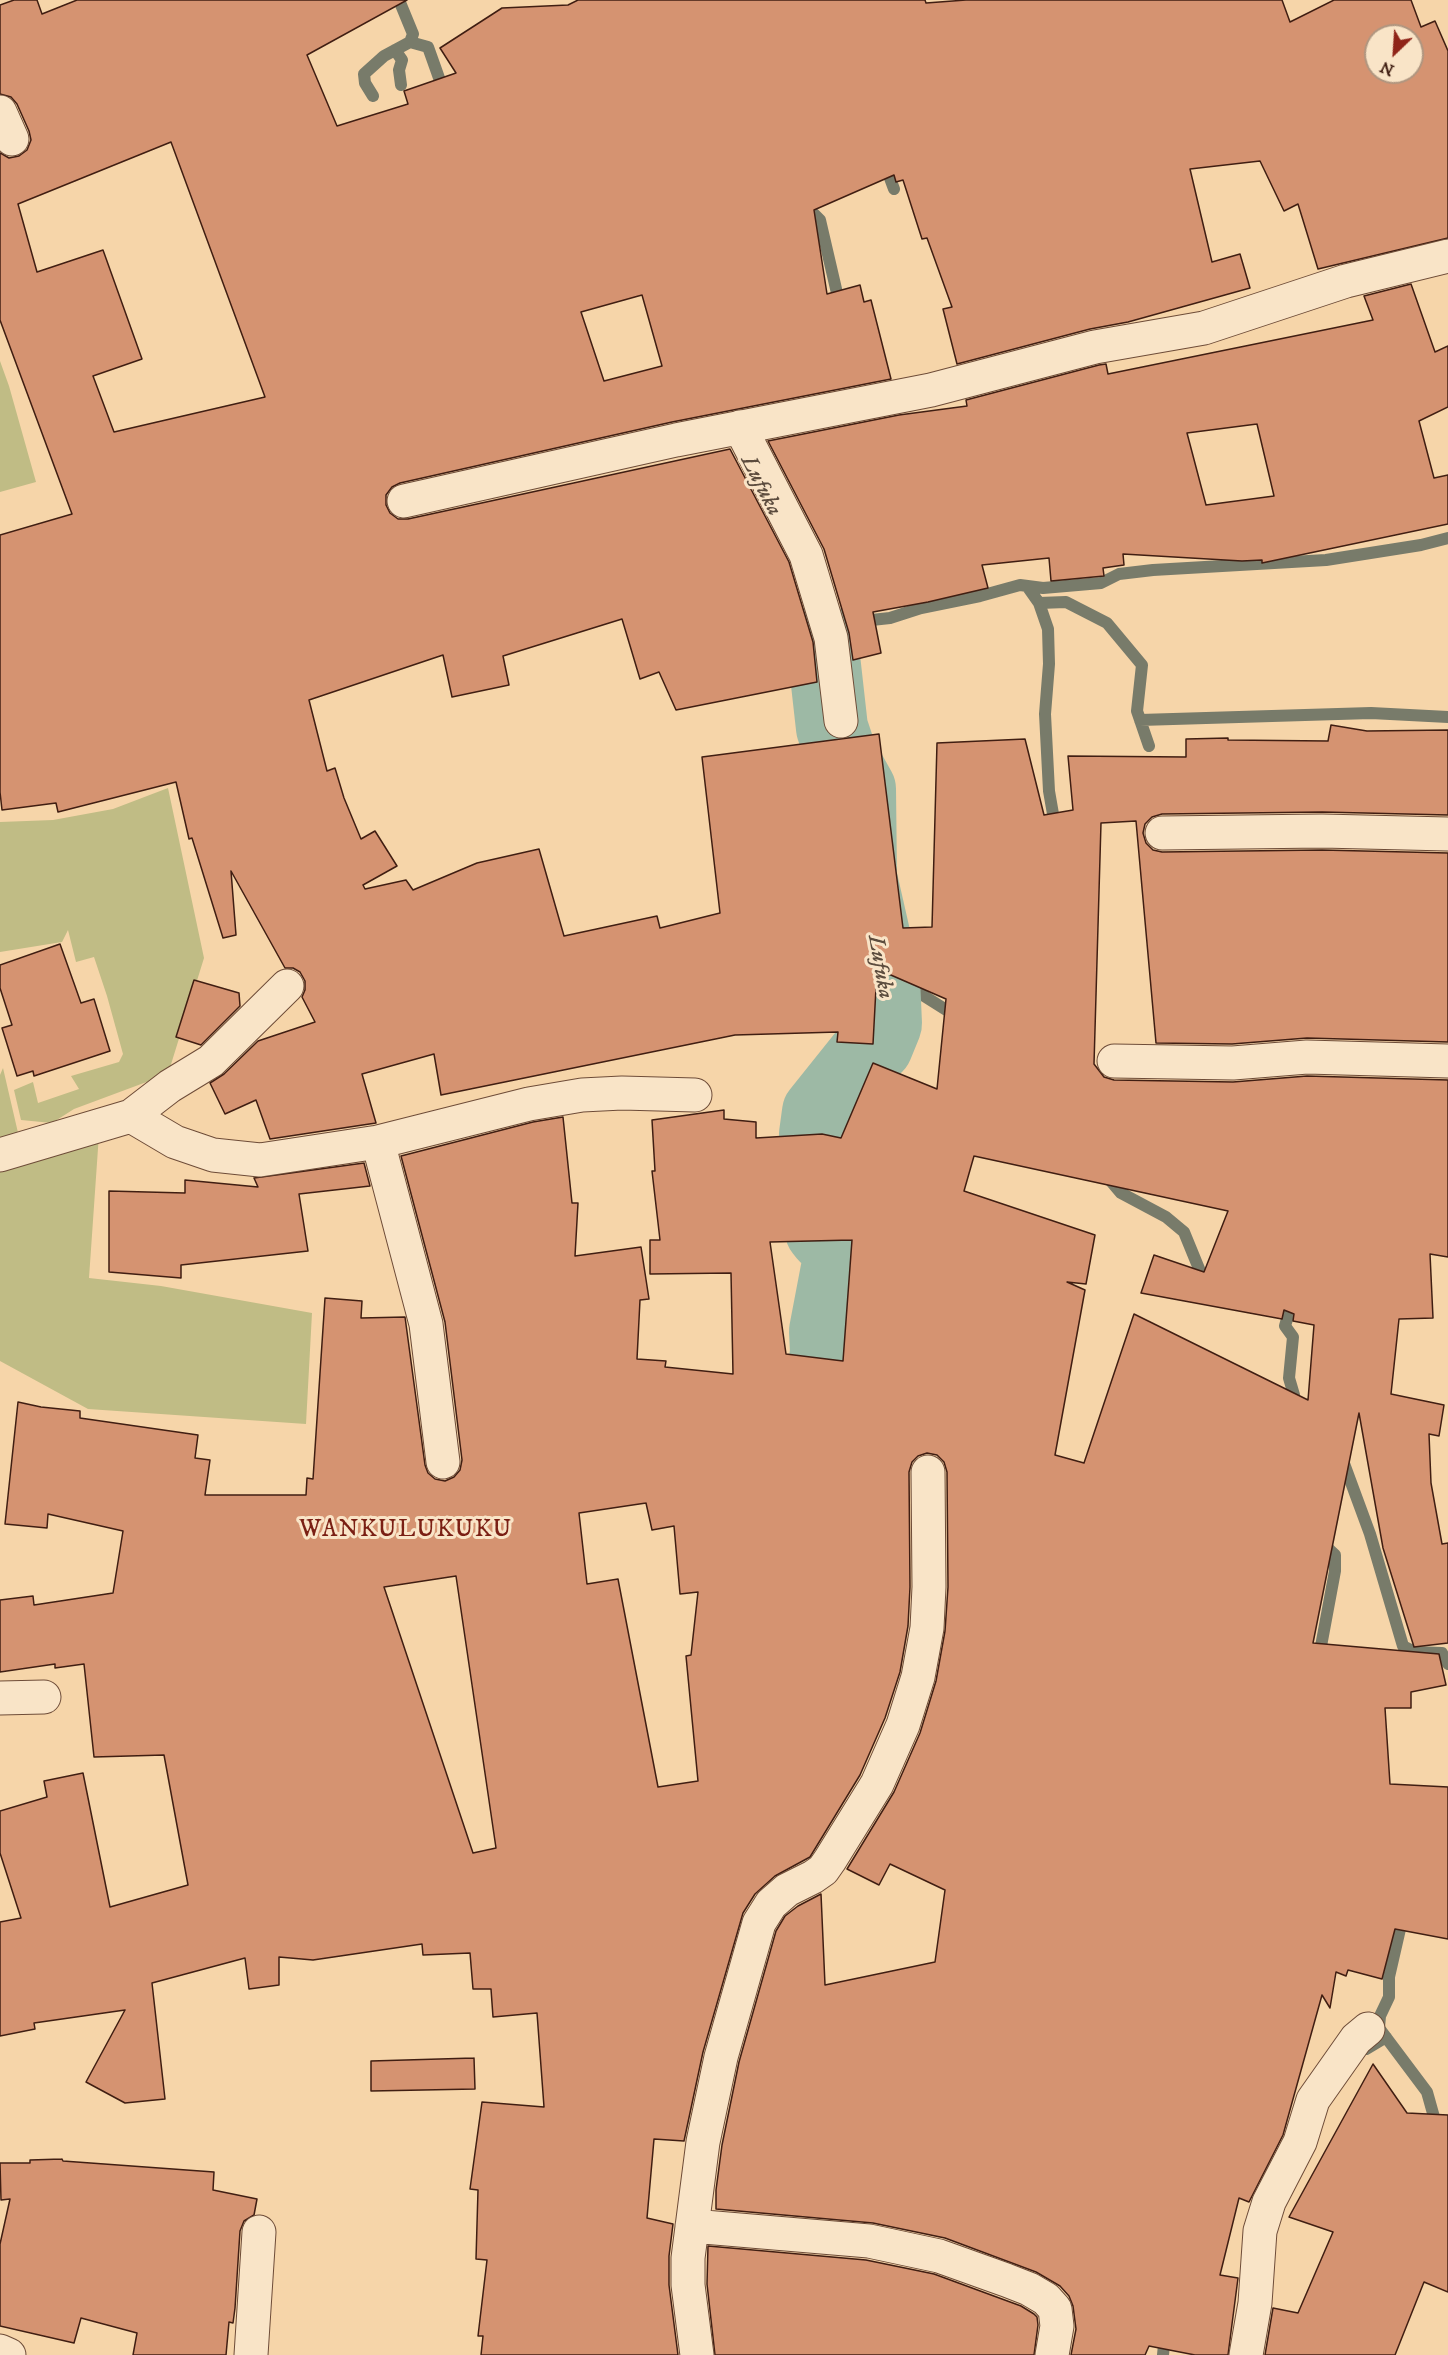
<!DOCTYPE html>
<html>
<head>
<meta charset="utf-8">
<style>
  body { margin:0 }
  #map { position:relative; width:1448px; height:2355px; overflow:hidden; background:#f6d5a9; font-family:"IM FELL DW Pica",serif }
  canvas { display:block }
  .north { position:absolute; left:1364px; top:24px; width:60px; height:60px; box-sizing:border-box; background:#f9e4c7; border:2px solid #af957f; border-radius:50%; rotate:205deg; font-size:16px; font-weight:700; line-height:24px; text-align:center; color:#401e12 }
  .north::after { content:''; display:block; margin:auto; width:21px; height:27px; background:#8f2418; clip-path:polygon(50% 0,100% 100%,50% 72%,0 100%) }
</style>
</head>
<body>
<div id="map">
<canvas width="1448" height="2355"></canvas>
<div class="north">N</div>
</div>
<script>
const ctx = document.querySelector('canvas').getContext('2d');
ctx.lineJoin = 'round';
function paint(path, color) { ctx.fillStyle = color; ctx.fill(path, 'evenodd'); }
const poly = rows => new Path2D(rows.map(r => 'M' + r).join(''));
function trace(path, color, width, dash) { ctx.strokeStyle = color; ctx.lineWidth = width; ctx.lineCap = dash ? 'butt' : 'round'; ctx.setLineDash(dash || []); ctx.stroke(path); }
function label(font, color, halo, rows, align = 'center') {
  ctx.font = font + ' "IM FELL DW Pica",serif'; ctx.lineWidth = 6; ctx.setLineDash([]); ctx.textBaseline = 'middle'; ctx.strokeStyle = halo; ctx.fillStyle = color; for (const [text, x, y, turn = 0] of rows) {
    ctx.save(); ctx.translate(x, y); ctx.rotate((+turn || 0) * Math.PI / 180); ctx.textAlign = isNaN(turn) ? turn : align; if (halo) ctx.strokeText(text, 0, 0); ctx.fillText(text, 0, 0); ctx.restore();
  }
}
paint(poly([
  [0,361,9,386,36,482,0,492],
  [168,788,204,958,168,1074,74,1109,52,1123,21,1120,14,1090,33,1082,38,1103,79,1089,71,1076,119,1062,123,1054,107,996,94,957,76,962,68,930,62,942,0,952,0,822,53,820,113,809],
  [3,1068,19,1137,0,1142,0,1075],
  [99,1134,89,1278,161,1286,312,1313,306,1424,88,1409,0,1361,0,1166]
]), '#c0bc85');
trace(poly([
  [410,42,428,47,444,92],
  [395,50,402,60,399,70,401,85],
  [373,96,365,83,364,74,384,56,410,42,413,34,399,0],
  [884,162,894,189],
  [804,206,806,212,814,214,820,220,840,306],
  [1027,586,1039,603,1048,629,1049,664,1045,714,1049,791,1053,814],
  [1039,603,1066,602,1107,623,1142,665,1137,711,1149,746],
  [835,624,890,618,921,608,980,596,1020,585,1043,588,1101,583,1119,574,1153,570,1326,560,1421,545,1448,538],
  [1140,720,1371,713,1448,717],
  [886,987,913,989,959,1018],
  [1111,1173,1110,1180,1121,1193,1166,1217,1184,1232,1202,1276,1208,1281],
  [1291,1408,1294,1395,1289,1378,1293,1337,1285,1326,1293,1298],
  [1342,1458,1370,1534,1403,1646,1415,1652,1442,1653,1448,1664],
  [1319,1657,1335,1571,1335,1555,1321,1542],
  [1403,1916,1389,1977,1389,1997,1380,2016,1379,2028,1427,2092,1434,2117,1431,2130],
  [1366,2049,1386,2037],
  [1163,2355,1165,2334]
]), '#787b6a', 12);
trace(poly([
  [822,639,832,728,841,755,860,789,861,877,884,978,886,1024,877,1046,862,1057,818,1112,815,1134,821,1231,825,1236,837,1240,841,1247,825,1331,826,1352,815,1429,818,1446,823,1457]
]), '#9db9a5', 72);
const building = poly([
  [14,0,37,0,42,14,77,0,407,0,307,55,337,126,408,104,404,91,456,73,440,48,502,8,568,5,578,0,925,0,926,3,966,0,1282,0,1290,22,1334,0,1411,0,1421,27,1435,21,1448,51,1448,238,1318,269,1298,204,1284,211,1260,161,1190,169,1212,262,1240,254,1250,288,1128,322,1090,329,957,364,943,309,952,307,927,238,922,239,903,180,896,182,894,175,814,210,827,294,860,285,864,302,871,300,891,379,672,422,400,483,392,487,386,495,386,505,390,513,398,519,408,519,730,449,789,562,813,642,817,682,676,710,659,672,640,679,622,619,503,656,509,685,452,697,443,655,309,700,327,771,335,768,344,798,361,839,375,831,397,866,363,885,365,889,406,880,413,890,477,863,539,849,564,936,657,916,660,928,720,913,702,757,879,734,903,928,932,927,937,743,1025,739,1044,815,1073,810,1068,756,1186,757,1186,739,1228,738,1228,740,1328,741,1331,725,1367,731,1448,730,1448,815,1322,812,1162,814,1152,817,1145,824,1143,833,1146,843,1153,850,1162,852,1322,850,1448,853,1448,1042,1307,1038,1232,1044,1156,1043,1136,821,1101,823,1094,1064,1104,1077,1114,1080,1233,1082,1307,1076,1448,1080,1448,1257,1430,1254,1433,1318,1399,1319,1391,1394,1444,1405,1439,1436,1429,1434,1431,1483,1442,1544,1448,1543,1448,1643,1414,1647,1383,1548,1359,1413,1313,1643,1439,1654,1446,1685,1411,1692,1411,1708,1385,1708,1390,1784,1448,1787,1448,1939,1395,1929,1382,1979,1348,1970,1346,1976,1336,1972,1330,2008,1322,1995,1283,2135,1249,2202,1239,2198,1220,2275,1238,2278,1228,2355,1195,2355,1149,2346,1145,2355,1071,2355,1076,2329,1073,2306,1069,2296,1060,2286,1036,2272,945,2238,873,2223,716,2209,716,2190,722,2145,739,2062,776,1931,785,1916,798,1906,821,1894,825,1985,935,1962,945,1890,890,1864,879,1885,847,1869,894,1792,920,1733,936,1681,945,1631,948,1587,947,1472,944,1462,937,1455,927,1453,918,1456,912,1462,909,1472,910,1587,908,1626,900,1672,885,1718,860,1775,810,1857,775,1876,755,1894,743,1913,703,2052,684,2141,654,2139,647,2218,673,2224,669,2256,669,2285,678,2355,481,2355,483,2336,478,2336,487,2260,476,2259,478,2190,470,2189,482,2102,544,2107,537,2013,493,2017,491,1989,473,1989,470,1953,423,1955,422,1944,313,1960,279,1957,279,1985,249,1989,245,1958,152,1983,165,2099,125,2103,86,2082,125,2010,34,2023,35,2029,0,2036,0,1922,21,1918,0,1853,0,1811,47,1797,44,1781,83,1773,110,1907,188,1885,164,1755,94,1757,84,1664,55,1668,55,1664,0,1672,0,1600,33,1596,34,1605,113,1593,123,1531,48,1514,47,1528,5,1524,18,1402,41,1407,80,1411,80,1418,198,1435,195,1458,210,1460,205,1495,306,1495,307,1478,313,1479,325,1298,362,1301,361,1318,405,1317,425,1465,428,1473,435,1479,445,1481,454,1477,460,1470,462,1460,445,1322,401,1156,533,1122,563,1117,572,1203,578,1203,575,1256,641,1247,649,1299,640,1300,637,1359,666,1361,665,1367,733,1374,731,1273,650,1274,650,1240,660,1240,652,1171,655,1171,652,1120,724,1110,724,1119,756,1122,756,1138,822,1134,841,1138,873,1063,937,1089,946,999,877,969,873,1044,837,1042,838,1032,735,1035,441,1095,434,1054,362,1074,376,1123,270,1139,256,1100,225,1114,210,1083,224,1074,258,1041,315,1022,302,997,305,990,305,981,300,972,293,968,285,968,231,871,236,935,223,938,192,838,189,839,176,782,58,812,56,803,2,810,0,792,0,535,72,514,0,320,0,153,9,158,19,156,27,150,31,140,29,131,17,104,11,97,0,94,0,5,14,0],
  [1376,36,1412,36,1412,72,1376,72,1376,36],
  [171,142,265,397,114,432,93,376,142,359,103,250,37,272,18,204,171,142],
  [642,295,662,366,604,381,581,312,642,295],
  [974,1156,1228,1211,1204,1272,1154,1255,1141,1293,1282,1319,1284,1310,1294,1314,1293,1321,1314,1325,1308,1400,1134,1314,1084,1463,1055,1455,1085,1290,1067,1282,1086,1284,1095,1235,964,1191,974,1156],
  [852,1240,843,1361,786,1354,770,1242,852,1240],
  [646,1503,652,1530,674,1526,680,1594,698,1592,691,1655,686,1656,698,1781,658,1787,618,1579,587,1584,579,1513,646,1503],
  [456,1576,496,1848,473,1853,384,1587,456,1576],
  [1411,284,1435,352,1448,346,1448,407,1419,421,1434,478,1448,475,1448,524,1262,563,1262,560,1242,561,1123,554,1124,565,1103,568,1104,576,1051,581,1049,558,982,565,988,588,928,602,873,612,881,653,853,660,849,633,824,549,768,441,899,415,967,406,966,400,1099,365,1106,364,1108,374,1373,320,1364,296,1411,284],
  [1257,424,1274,496,1206,505,1187,433,1257,424],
  [60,944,81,1003,94,999,110,1051,34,1076,33,1071,17,1076,2,1028,12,1025,0,988,0,965,60,944],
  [194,980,239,993,240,1006,201,1045,176,1037,194,980],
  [364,1163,370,1186,299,1194,308,1251,181,1265,181,1278,109,1272,109,1191,185,1193,185,1180,258,1187,254,1178,364,1163],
  [474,2058,475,2089,371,2091,371,2061,474,2058],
  [1373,2064,1407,2113,1448,2115,1448,2292,1424,2282,1395,2355,1265,2355,1273,2308,1298,2313,1333,2232,1289,2217,1373,2064],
  [62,2159,63,2161,214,2172,213,2190,257,2199,254,2215,244,2221,240,2231,235,2308,233,2323,229,2322,226,2355,133,2355,137,2333,81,2318,74,2343,0,2326,0,2244,10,2199,1,2200,0,2163,30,2163,30,2160,62,2159],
  [708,2246,866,2260,934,2274,1021,2306,1034,2314,1037,2317,1038,2325,1034,2355,715,2355,707,2284,708,2246]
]);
paint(building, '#d59371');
trace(building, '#401e12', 1.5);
const street = poly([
  [0,112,12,139],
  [740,427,806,555,831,638,841,721],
  [404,501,676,440,931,390,1095,347,1204,328,1346,281,1448,256],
  [1162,833,1322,831,1448,834],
  [1114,1061,1233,1063,1307,1057,1448,1061],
  [131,1116,175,1142,213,1155,260,1160,378,1142,529,1104,582,1095,622,1093,695,1095],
  [378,1142,426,1324,443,1462],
  [0,1155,131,1116,170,1086,211,1061,287,986],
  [0,1698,44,1697],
  [692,2226,869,2241,939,2256,1006,2280,1029,2289,1046,2299,1055,2309,1057,2326,1052,2355],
  [0,2351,9,2355],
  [251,2355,259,2232],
  [697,2355,688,2285,688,2258,703,2142,721,2057,759,1923,771,1904,787,1890,813,1877,823,1870,830,1860,877,1784,903,1725,918,1677,927,1628,929,1587,928,1472],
  [1246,2355,1255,2303,1260,2231,1269,2202,1300,2142,1313,2100,1356,2039,1368,2029]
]);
trace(street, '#6e4c38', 35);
trace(street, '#f9e4c7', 33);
label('italic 22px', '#5c4c3e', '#f9e4c7', [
  ["Lufuka",760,486,63],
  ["Lufuka",879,967,80]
]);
ctx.letterSpacing = '1.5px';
label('24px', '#7a1f14', '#f9e4c7', [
  ["WANKULUKUKU",406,1531]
]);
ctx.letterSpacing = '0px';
</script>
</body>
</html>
